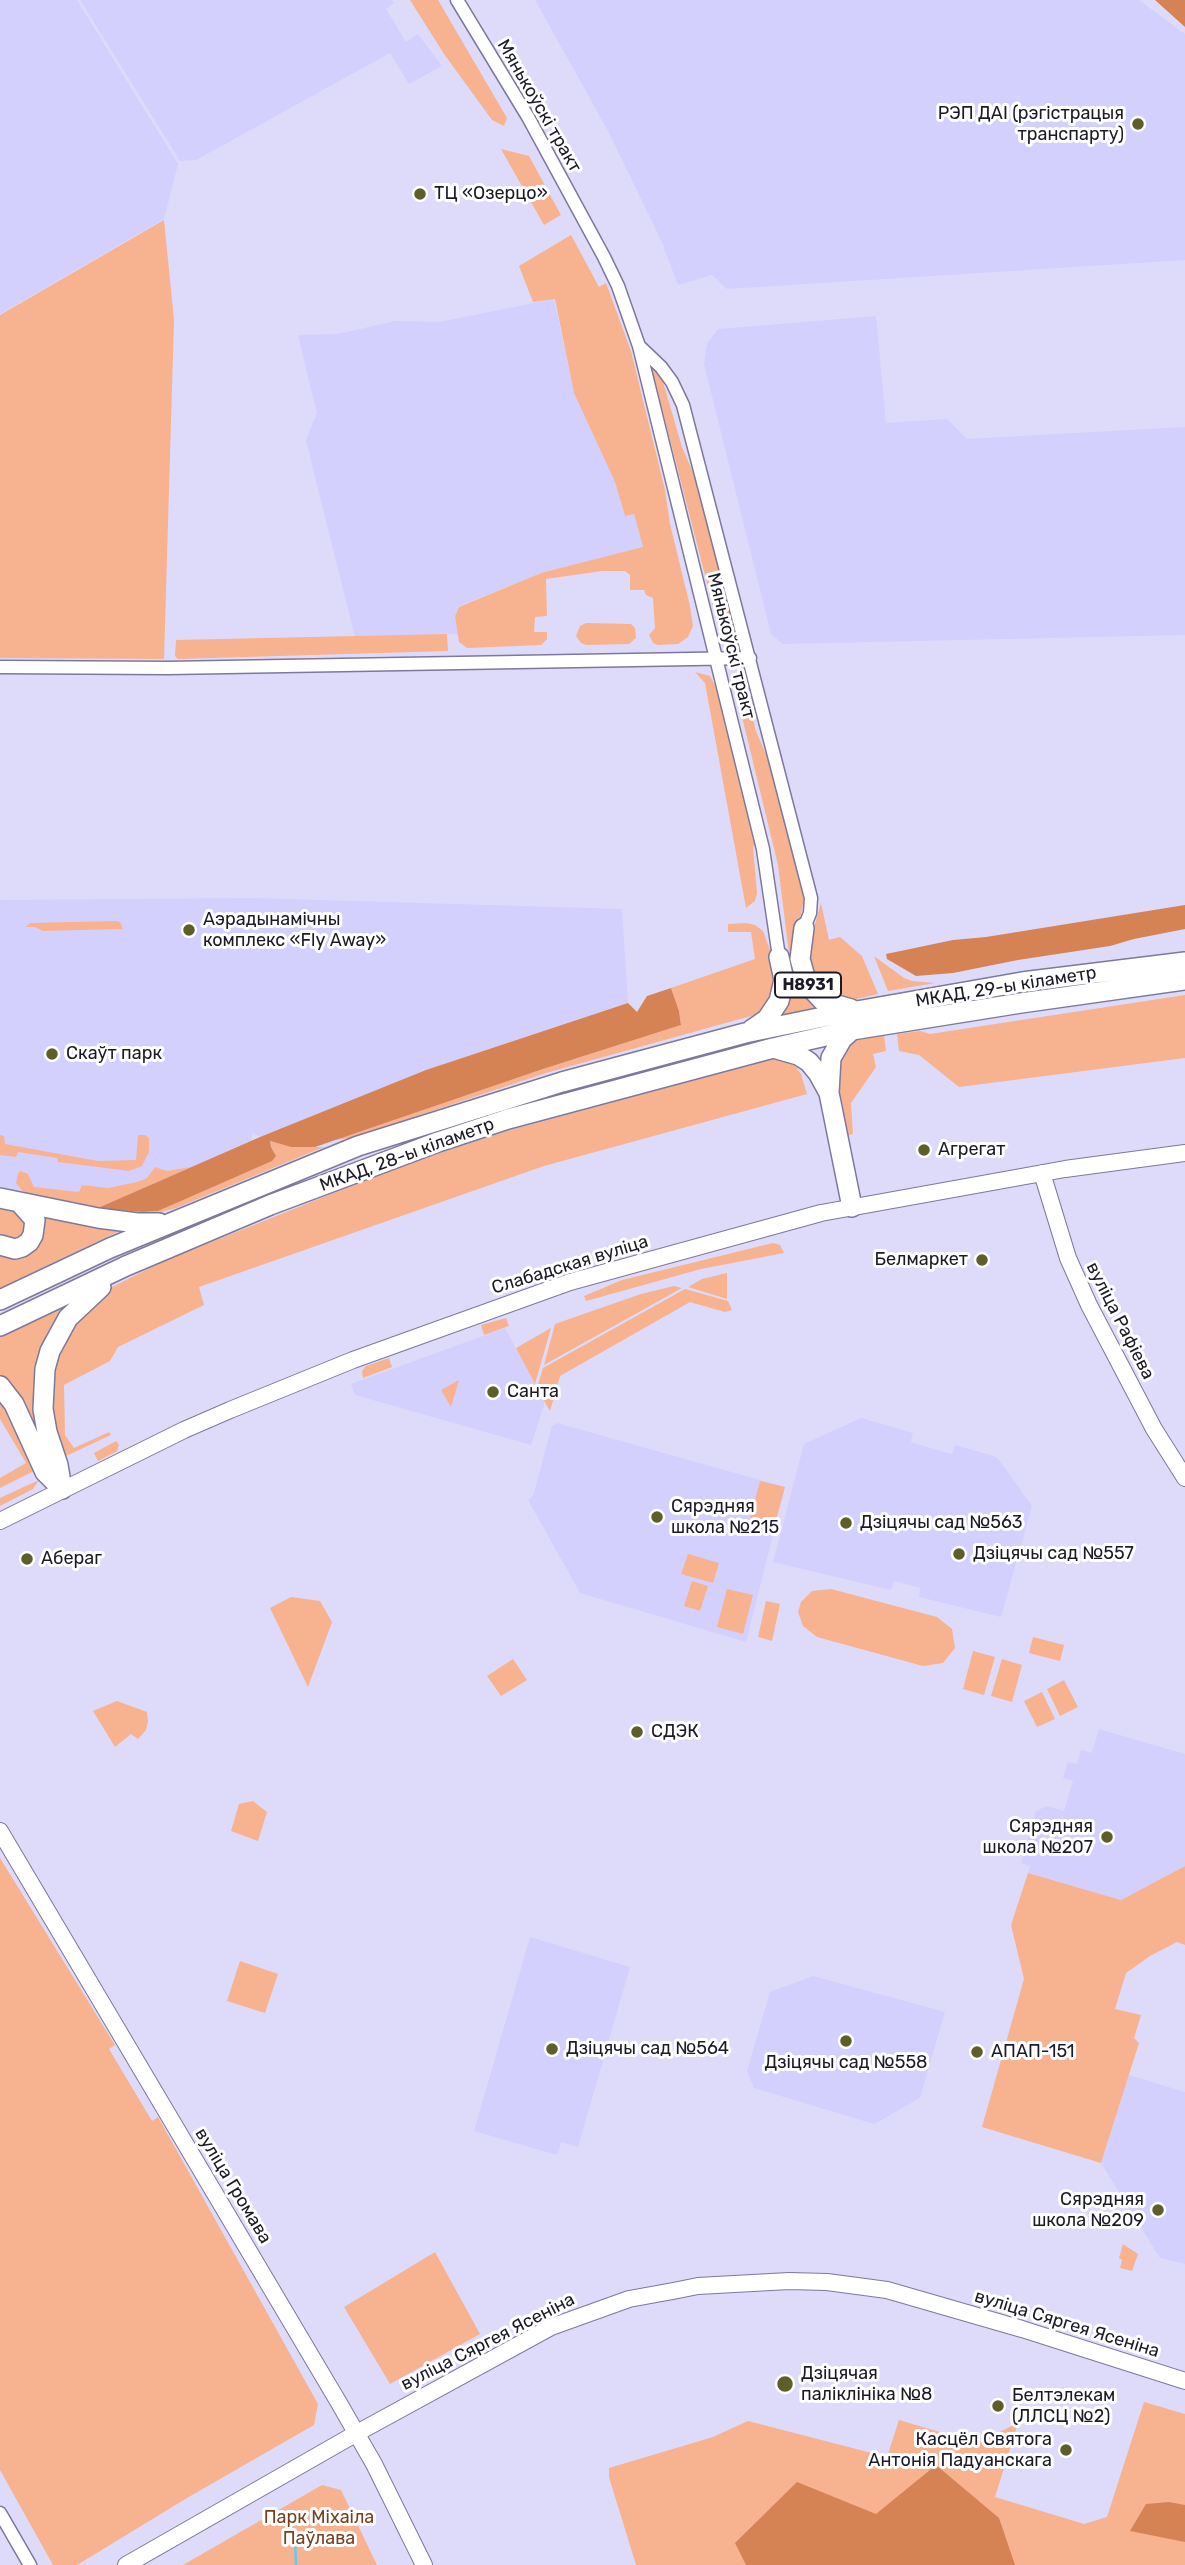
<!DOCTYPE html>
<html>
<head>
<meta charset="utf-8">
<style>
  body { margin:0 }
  canvas { display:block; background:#dddafa }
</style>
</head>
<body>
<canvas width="1185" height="2565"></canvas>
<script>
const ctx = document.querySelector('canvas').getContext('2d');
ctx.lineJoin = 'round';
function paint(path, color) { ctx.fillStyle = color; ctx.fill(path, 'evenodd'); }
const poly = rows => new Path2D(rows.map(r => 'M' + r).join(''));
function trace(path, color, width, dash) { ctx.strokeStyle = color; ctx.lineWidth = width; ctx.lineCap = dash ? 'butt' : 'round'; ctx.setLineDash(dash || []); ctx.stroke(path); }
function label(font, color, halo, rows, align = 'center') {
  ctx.font = font + ' Rubik,sans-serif'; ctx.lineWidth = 6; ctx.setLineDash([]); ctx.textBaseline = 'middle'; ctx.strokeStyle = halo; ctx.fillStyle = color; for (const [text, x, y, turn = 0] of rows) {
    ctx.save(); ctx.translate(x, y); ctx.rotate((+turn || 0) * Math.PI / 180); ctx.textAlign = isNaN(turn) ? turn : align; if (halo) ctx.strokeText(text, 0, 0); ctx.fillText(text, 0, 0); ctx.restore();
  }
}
paint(poly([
  [0,0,77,0,178,164,164,219,0,314],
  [80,0,392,0,394,3,386,9,406,42,418,34,442,66,409,84,390,53,196,160,180,161],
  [535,0,1139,0,1185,34,1185,260,727,289,712,275,678,285,661,240,607,129],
  [554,299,574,393,615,482,625,516,634,514,643,548,541,573,464,604,458,607,455,616,458,634,355,637,306,440,317,413,298,335,338,334,395,321,439,322],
  [876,316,886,423,947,419,967,439,1185,427,1185,635,783,644,771,634,704,364,707,344,718,329],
  [252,898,622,909,628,1003,426,1070,260,1137,252,1133,252,1141,98,1208,0,1186,0,900],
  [505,1328,545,1402,531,1445,355,1395,351,1384],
  [861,1418,913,1433,911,1442,930,1448,952,1454,955,1445,997,1457,1032,1506,1001,1617,919,1597,920,1588,894,1581,891,1590,773,1562,804,1444],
  [557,1423,785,1487,746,1642,580,1593,528,1500,533,1496,552,1426],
  [1099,1729,1185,1754,1185,1866,1121,1900,1028,1873,1030,1866,1021,1863,1036,1811,1047,1806,1064,1811,1073,1781,1063,1778,1068,1762,1077,1764,1081,1750,1092,1753],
  [530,1937,630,1967,578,2147,561,2142,557,2155,474,2131],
  [813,1976,945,2012,920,2098,874,2124,754,2088,747,2071,770,1992],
  [1129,2075,1185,2092,1185,2264,1160,2258,1101,2163]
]), '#d4d0fe');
paint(poly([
  [410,0,438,0,507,118,504,126,492,120,444,54],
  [501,149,529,156,561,215,544,225],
  [164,220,174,320,164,659,0,658,0,315],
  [571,235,599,287,606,283,631,351,665,490,670,524,690,606,693,626,688,637,678,644,658,645,653,643,649,635,655,628,653,598,646,595,644,590,630,590,630,575,625,571,602,571,546,579,547,616,535,617,534,632,547,632,547,639,541,645,467,648,459,642,455,616,459,607,541,573,643,547,634,514,625,516,615,482,574,393,555,299,533,302,519,266],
  [651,366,661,375,682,447,694,475,737,638,730,645,722,641],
  [586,623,631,624,635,628,636,638,629,644,586,645,581,643,576,636,580,626],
  [447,634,448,651,178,659,175,656,176,640],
  [695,672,710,676,717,689,756,845,753,847,757,893,755,901,746,908,705,683],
  [741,687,746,691,756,731,770,764,804,900,795,941,820,1008,782,1015,789,1001,792,978,778,865,736,692],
  [821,903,829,940,840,937,862,956,878,994,852,1000,833,999,808,972,810,941],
  [116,921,120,922,123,929,43,931,35,927,26,927,30,923],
  [746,923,755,925,763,931,773,958,776,984,766,1007,758,1014,546,1073,351,1138,334,1140,543,1069,681,1025,679,1011,671,988,755,959,751,932,728,932,728,924],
  [874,956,904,978,912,981,935,983,888,991],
  [1185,995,1185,1058,959,1087,919,1055,899,1051,897,1034,920,1031,930,1034],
  [884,1035,886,1051,873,1054,876,1067,851,1103,853,1134,846,1136,835,1069,851,1041],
  [773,1059,789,1061,795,1066,801,1074,807,1094,544,1166,199,1287,204,1305,118,1347,110,1361,64,1385,65,1435,74,1448,109,1432,111,1435,64,1457,60,1450,47,1397,61,1338,106,1290,164,1261,406,1164,507,1131],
  [0,1135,4,1136,5,1144,98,1161,136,1160,138,1135,145,1135,149,1138,149,1152,142,1166,129,1171,58,1162,57,1158,18,1152,16,1157,0,1155],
  [270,1141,291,1147,324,1147,176,1208,148,1216,102,1211,79,1203,24,1193,16,1183,18,1173,21,1171,28,1174,34,1187,79,1192,82,1185,108,1188,137,1182,147,1178,155,1167,167,1171,191,1167,99,1208,142,1212,158,1211,276,1156,271,1147],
  [0,1205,21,1209,29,1218,21,1242,0,1239],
  [37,1211,130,1226,0,1288,0,1250,20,1252],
  [773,1243,780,1245,784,1253,701,1269,586,1301,584,1296,622,1280],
  [727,1273,727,1299,688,1287,702,1279],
  [674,1286,682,1288,544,1365,555,1324,641,1294],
  [685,1289,728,1301,732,1310,725,1312,690,1302,560,1376,550,1411,537,1388,543,1368],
  [66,1304,71,1306,46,1347,54,1465,0,1376,0,1336],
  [506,1318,509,1326,484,1335,481,1325],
  [551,1328,535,1384,516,1348],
  [389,1358,392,1367,363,1378,362,1371,366,1366],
  [459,1380,451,1407,441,1390],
  [0,1392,40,1468,0,1488,0,1478,26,1463,0,1419],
  [116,1441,119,1445,117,1451,98,1461,94,1453],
  [39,1480,33,1489,0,1506,0,1498],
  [760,1481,785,1487,772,1534,748,1527],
  [688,1554,719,1563,713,1583,681,1574],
  [692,1581,708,1586,700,1611,684,1606],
  [727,1589,753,1595,743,1634,717,1627],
  [831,1589,937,1617,952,1629,955,1648,943,1663,923,1666,817,1637,803,1626,798,1612,801,1602,812,1591],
  [291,1597,320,1601,332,1622,308,1687,270,1608],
  [766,1601,780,1604,772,1641,758,1637],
  [1033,1637,1064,1645,1060,1661,1029,1653],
  [973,1651,995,1657,984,1695,963,1689],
  [513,1659,527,1680,501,1696,487,1676],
  [1002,1659,1022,1665,1012,1702,991,1696],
  [1064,1680,1078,1707,1060,1716,1047,1689],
  [1042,1692,1055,1719,1037,1727,1024,1701],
  [117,1701,147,1712,148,1721,146,1730,138,1739,131,1734,115,1747,93,1711],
  [253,1801,267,1812,258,1841,231,1831,239,1804],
  [0,1858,115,2045,109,2049,152,2121,158,2117,318,2404,314,2425,187,2498,77,2565,53,2565,0,2470],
  [1185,1866,1185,1945,1177,1942,1150,1956,1126,1973,1115,2009,1141,2015,1134,2038,1139,2043,1101,2163,982,2127,1024,1979,1011,1925,1028,1873,1121,1900],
  [240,1961,278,1974,265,2013,227,2001],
  [1123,2244,1138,2254,1132,2271,1120,2268,1122,2260,1119,2258],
  [435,2252,480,2334,390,2384,344,2307],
  [1144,2402,1185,2414,1185,2565,636,2565,609,2477,609,2468,713,2437,748,2421,887,2457,899,2420,977,2443,1018,2423,995,2497,1084,2524,1107,2517],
  [322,2485,341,2490,377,2565,183,2565]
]), '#f7b38f');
paint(poly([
  [1155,0,1185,0,1185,27],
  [1185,905,1185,929,1134,939,1110,946,1018,960,953,973,916,976,887,959,886,954,953,940,986,937],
  [671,988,679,1011,681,1025,543,1069,315,1147,291,1147,270,1141,271,1147,276,1156,272,1161,158,1211,142,1212,98,1208,260,1137,426,1070,628,1003,637,1012,647,996],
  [936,2465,999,2518,1015,2565,746,2565,735,2543,797,2482,876,2514],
  [1169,2502,1185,2505,1185,2542,1130,2531,1146,2504]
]), '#d58355');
trace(poly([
  [290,2530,295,2541,296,2565]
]), '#5fcaf9', 2.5);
const minor = poly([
  [457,0,528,117,604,257,618,286,639,346,763,849,779,957],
  [639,346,661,367,672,382,683,405,811,898,810,913,804,928],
  [0,667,168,668,750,658],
  [0,2513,30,2565]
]);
const major = poly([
  [1042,1173,1068,1258,1089,1305,1154,1429,1185,1478],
  [0,1521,184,1430,230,1410,353,1360,570,1282,821,1213,1065,1169,1185,1153],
  [0,1831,339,2403,374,2464,424,2565],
  [126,2565,357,2433,551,2327,629,2299,673,2291,698,2286,789,2281,827,2282,887,2290,1022,2329,1185,2381]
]);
const highway = poly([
  [804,928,800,959,807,984,823,1001,851,1009],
  [751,1030,767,1019,779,1001,784,980,779,957],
  [777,1049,798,1055,809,1062,818,1073,829,1093],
  [0,1198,98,1218,137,1223,159,1223],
  [852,1207,829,1093,831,1058,842,1039,852,1030],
  [0,1245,15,1249,22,1247,29,1242,33,1235,35,1220,19,1202],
  [0,1300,110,1248,358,1146,562,1082,745,1033,828,1016,1022,982,1185,962],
  [0,1326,126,1266,270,1205,438,1142,508,1119,773,1048,852,1030,1021,1003,1185,980],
  [0,1386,14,1404,45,1472,62,1489],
  [62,1489,58,1465,47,1432,43,1409,45,1369,50,1351,68,1318,101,1287]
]);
trace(minor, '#7d799c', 15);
trace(major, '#7d799c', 18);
trace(highway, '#7d799c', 22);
trace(minor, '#fff', 12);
trace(major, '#fff', 16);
trace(highway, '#fff', 19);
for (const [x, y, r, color] of [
  [1138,124,7,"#5e5e2b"],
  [420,194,7,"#5e5e2b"],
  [189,930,7,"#5e5e2b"],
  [52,1054,7,"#5e5e2b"],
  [924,1150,7,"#5e5e2b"],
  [982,1260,7,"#5e5e2b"],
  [493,1392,7,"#5e5e2b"],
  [657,1517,7,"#5e5e2b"],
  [846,1523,7,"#5e5e2b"],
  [959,1554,7,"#5e5e2b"],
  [27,1559,7,"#5e5e2b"],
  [637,1732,7,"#5e5e2b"],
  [1107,1837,7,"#5e5e2b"],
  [846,2041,7,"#5e5e2b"],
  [552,2049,7,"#5e5e2b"],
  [977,2052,7,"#5e5e2b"],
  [1158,2210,7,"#5e5e2b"],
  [785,2384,9,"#5e5e2b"],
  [998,2406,7,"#5e5e2b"],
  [1066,2450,7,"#5e5e2b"]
]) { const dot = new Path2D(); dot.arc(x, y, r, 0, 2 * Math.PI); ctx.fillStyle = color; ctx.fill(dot); trace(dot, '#fff', 2.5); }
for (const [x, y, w] of [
  [808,985,66]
]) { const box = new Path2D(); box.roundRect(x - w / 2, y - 12.5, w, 25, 5); ctx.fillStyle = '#fff'; ctx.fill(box); trace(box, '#1c1a28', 2); }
label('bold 16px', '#1c1a28', null, [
  ["Н8931",808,985]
]);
label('18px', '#1c1a28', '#fff', [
  ["Мянькоўскі тракт",539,106,60],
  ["Мянькоўскі тракт",731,646,76],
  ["МКАД, 29-ы кіламетр",1006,987,-9],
  ["МКАД, 28-ы кіламетр",407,1155,-20],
  ["Слабадская вуліца",570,1265,-17],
  ["вуліца Рафіева",1120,1321,63],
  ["вуліца Громава",233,2186,59],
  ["вуліца Сяргея Ясеніна",1067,2324,17],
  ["вуліца Сяргея Ясеніна",488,2342,-27]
]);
label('18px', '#1c1a28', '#fff', [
  ["РЭП ДАІ (рэгістрацыя",1124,114,"right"],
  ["транспарту)",1124,135,"right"],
  ["ТЦ «Озерцо»",434,194],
  ["Аэрадынамічны",203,920],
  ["комплекс «Fly Away»",203,941],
  ["Скаўт парк",66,1054],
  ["Агрегат",938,1150],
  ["Белмаркет",968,1260,"right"],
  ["Санта",507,1392],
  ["Сярэдняя",671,1507],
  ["школа №215",671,1528],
  ["Дзіцячы сад №563",860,1523],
  ["Дзіцячы сад №557",973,1554],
  ["Абераг",41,1559],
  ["СДЭК",651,1732],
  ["Сярэдняя",1093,1827,"right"],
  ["школа №207",1093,1848,"right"],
  ["Дзіцячы сад №564",566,2049],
  ["АПАП-151",991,2052],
  ["Дзіцячы сад №558",846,2063,"center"],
  ["Сярэдняя",1144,2200,"right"],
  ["школа №209",1144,2221,"right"],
  ["Дзіцячая",801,2374],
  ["паліклініка №8",801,2395],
  ["Белтэлекам",1012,2396],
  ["(ЛЛСЦ №2)",1012,2417],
  ["Касцёл Святога",1052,2440,"right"],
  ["Антонія Падуанскага",1052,2461,"right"]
], 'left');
label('18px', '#774020', '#fff', [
  ["Парк Міхаіла",319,2518],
  ["Паўлава",319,2539]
]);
</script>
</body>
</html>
